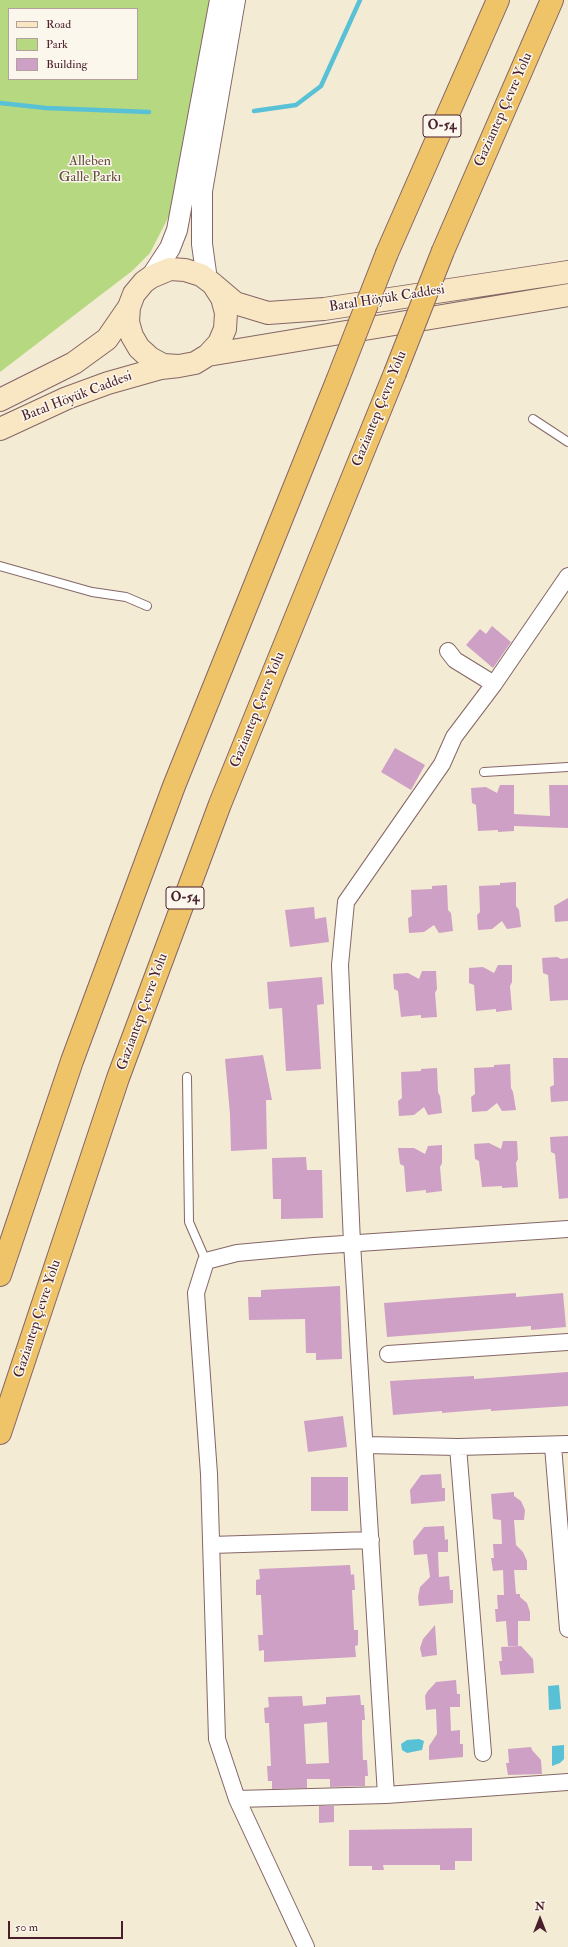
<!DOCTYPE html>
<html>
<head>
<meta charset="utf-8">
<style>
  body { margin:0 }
  #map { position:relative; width:568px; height:1947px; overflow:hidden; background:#f3ebd4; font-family:"IM FELL Double Pica",serif }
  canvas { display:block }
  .legend { position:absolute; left:8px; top:8px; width:130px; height:72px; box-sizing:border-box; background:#fbf7ec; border:1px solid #b4a19f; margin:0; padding:5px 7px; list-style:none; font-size:12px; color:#4a1f2b }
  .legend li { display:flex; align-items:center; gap:8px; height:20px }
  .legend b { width:20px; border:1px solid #b4a19f }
  .north { position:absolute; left:520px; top:1899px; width:40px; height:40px; -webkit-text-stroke:3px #fbf7ec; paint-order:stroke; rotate:0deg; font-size:11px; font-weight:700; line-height:16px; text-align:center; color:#4a1f2b }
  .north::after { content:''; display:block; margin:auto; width:14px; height:18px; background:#4a1f2b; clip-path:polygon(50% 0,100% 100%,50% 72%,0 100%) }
  .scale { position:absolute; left:8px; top:1921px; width:115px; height:18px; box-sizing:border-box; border:2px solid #4a1f2b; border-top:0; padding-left:5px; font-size:12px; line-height:14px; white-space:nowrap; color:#4a1f2b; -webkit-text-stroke:3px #fbf7ec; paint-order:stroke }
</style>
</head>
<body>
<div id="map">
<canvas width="568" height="1947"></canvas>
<ul class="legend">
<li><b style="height:5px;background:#f9e7c3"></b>Road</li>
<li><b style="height:11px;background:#b5d880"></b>Park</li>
<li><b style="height:11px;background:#cea0c5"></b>Building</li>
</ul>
<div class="north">N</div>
<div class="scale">50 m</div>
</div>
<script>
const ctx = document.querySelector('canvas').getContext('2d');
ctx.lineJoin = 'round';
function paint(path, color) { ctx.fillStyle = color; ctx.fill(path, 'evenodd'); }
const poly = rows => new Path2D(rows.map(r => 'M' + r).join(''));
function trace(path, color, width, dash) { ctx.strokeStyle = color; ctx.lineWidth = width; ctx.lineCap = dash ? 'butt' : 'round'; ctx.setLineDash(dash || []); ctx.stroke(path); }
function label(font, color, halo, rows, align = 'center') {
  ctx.font = font + ' "IM FELL Double Pica",serif'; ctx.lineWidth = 3; ctx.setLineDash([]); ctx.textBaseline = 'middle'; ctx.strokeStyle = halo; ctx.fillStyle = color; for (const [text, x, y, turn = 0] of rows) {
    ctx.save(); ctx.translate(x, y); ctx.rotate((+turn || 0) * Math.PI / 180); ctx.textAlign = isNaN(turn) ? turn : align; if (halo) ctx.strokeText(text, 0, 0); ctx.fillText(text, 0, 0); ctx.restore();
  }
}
paint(poly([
  [0,0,212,0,174,206,150,253,132,271,0,372],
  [9,9,137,9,137,79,9,79]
]), '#b5d880');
paint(poly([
  [559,1685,561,1709,549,1710,548,1686],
  [419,1739,424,1741,422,1750,407,1753,402,1750,401,1744,407,1740],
  [564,1745,564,1759,560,1763,552,1766,552,1746]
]), '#59c1d6');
trace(poly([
  [0,103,46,108,149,112],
  [254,111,296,105,321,86,360,0]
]), '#59c1d6', 4.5);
paint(poly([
  [492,626,511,642,493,668,466,645,480,629,486,634],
  [395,748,425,765,411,790,381,772],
  [500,785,514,785,514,814,550,816,549,785,568,785,568,828,514,826,514,831,498,832,498,830,478,831,476,805,472,803,471,788,486,787,497,793],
  [516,882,516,906,519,910,521,927,507,929,502,921,492,929,478,930,477,915,480,912,479,886,500,885,500,883],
  [447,885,448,910,451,913,453,931,439,933,434,925,424,932,409,933,408,918,412,916,411,890,432,889,432,886],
  [568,898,568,921,555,922,554,906],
  [314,907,315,919,326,917,329,942,290,947,285,910],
  [557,957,561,959,568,958,568,1000,550,1001,548,975,543,973,542,958],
  [498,965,512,965,512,982,510,986,512,1010,496,1012,496,1009,476,1011,474,985,469,983,469,968,483,967,494,973],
  [422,971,436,971,437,989,435,993,437,1017,421,1018,421,1015,401,1017,398,991,394,989,393,974,408,973,419,979],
  [322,977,324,1004,317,1005,321,1069,286,1071,282,1008,269,1009,267,982],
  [263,1055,272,1100,266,1100,267,1149,231,1151,230,1114,225,1059],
  [553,1058,568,1058,568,1101,551,1102,550,1087,554,1085],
  [510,1064,511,1088,513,1092,516,1110,502,1111,497,1103,487,1111,472,1112,471,1097,475,1094,474,1068,494,1067,494,1065],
  [437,1068,438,1092,440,1096,442,1113,428,1115,424,1107,414,1115,399,1116,398,1101,402,1098,401,1072,421,1071,421,1069],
  [568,1136,568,1198,559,1199,555,1154,551,1152,550,1137],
  [503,1141,517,1141,518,1159,516,1163,518,1187,502,1188,502,1186,482,1187,479,1161,475,1159,474,1144,489,1143,501,1149],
  [442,1145,442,1163,440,1167,442,1191,426,1193,426,1190,406,1192,404,1166,400,1164,398,1148,414,1148,425,1154,428,1146],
  [306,1157,307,1170,322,1170,323,1218,281,1219,281,1199,273,1199,272,1158],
  [340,1286,342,1359,316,1360,316,1353,306,1353,305,1319,249,1320,248,1297,261,1297,261,1290],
  [516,1293,516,1297,563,1293,566,1327,531,1330,531,1326,387,1337,384,1303],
  [568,1372,568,1406,491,1411,491,1409,442,1413,442,1411,393,1415,390,1381,474,1376,474,1379],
  [343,1416,347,1447,308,1452,304,1421],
  [441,1474,442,1488,445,1488,445,1501,411,1504,410,1490,421,1475],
  [311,1477,348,1477,348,1511,311,1511],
  [514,1492,514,1496,521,1501,525,1510,524,1520,514,1520,516,1545,523,1552,527,1561,527,1570,514,1570,516,1594,520,1594,520,1597,527,1603,530,1612,530,1621,518,1621,518,1646,508,1646,506,1621,496,1622,495,1609,498,1609,497,1595,504,1595,503,1570,493,1571,491,1558,494,1558,493,1544,502,1544,501,1520,493,1519,491,1494],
  [444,1526,445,1540,448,1539,448,1552,438,1552,439,1577,449,1576,450,1590,453,1590,453,1603,419,1606,418,1597,420,1587,430,1577,427,1554,414,1555,413,1541,424,1527],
  [350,1565,351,1575,354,1574,355,1590,352,1590,354,1630,358,1630,358,1645,355,1646,356,1657,264,1662,264,1650,259,1651,258,1635,263,1635,261,1595,256,1595,256,1580,260,1579,259,1569],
  [435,1625,437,1655,422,1657,420,1648,423,1639],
  [521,1646,533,1659,534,1673,501,1675,499,1661,502,1661,501,1647],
  [456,1680,457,1694,460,1694,460,1707,450,1707,451,1731,460,1730,460,1744,463,1744,463,1757,429,1760,429,1746,437,1734,436,1709,426,1710,425,1696,427,1692,436,1682],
  [360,1695,361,1705,364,1705,365,1720,362,1720,362,1732,363,1760,367,1760,368,1776,365,1776,365,1786,330,1787,330,1779,307,1779,307,1788,272,1789,272,1781,268,1781,267,1766,271,1766,269,1723,265,1723,264,1708,269,1707,268,1697,302,1696,303,1706,326,1704,326,1697],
  [327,1722,329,1763,306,1764,304,1724],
  [531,1747,532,1750,541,1760,542,1774,508,1775,506,1763,509,1763,508,1749],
  [319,1806,334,1806,334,1822,319,1823],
  [472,1828,472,1861,455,1861,455,1870,440,1870,440,1865,383,1865,384,1870,372,1870,372,1866,349,1866,349,1830]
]), '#cea0c5');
const service = poly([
  [533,419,568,442],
  [0,566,92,592,126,597,147,606],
  [484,772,568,767],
  [187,1077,189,1222,206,1261]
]);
const minor = poly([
  [448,651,455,660,494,684],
  [388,1354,568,1342],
  [366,1445,458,1447,568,1444],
  [553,1446,568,1629],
  [458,1447,483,1753],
  [211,1545,371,1540],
  [386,1795,352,1243,340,965,346,902,442,764,454,737,494,684,568,576],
  [237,1799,386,1795,568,1782],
  [306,1947,237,1799,217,1739,209,1474,196,1293,206,1261,237,1253,314,1246,568,1229]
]);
const tertiary = poly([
  [151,277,170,248,177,230,220,0],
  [207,280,202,244,202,191,235,0]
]);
const secondary = poly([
  [215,286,235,303,268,313,324,309,568,272],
  [208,355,568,295],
  [0,400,74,363,107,339,129,307],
  [0,429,67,398,108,383,161,368,179,366,195,363,208,355,219,343,225,329,226,313,222,298,213,284,201,275,185,270,170,269,151,277,144,282,134,294,129,307,128,322,132,336,139,348,150,358,163,365,179,366]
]);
const motorway = poly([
  [443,251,552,0],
  [387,253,498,0],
  [0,1275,72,1061,174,786,337,381],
  [0,1433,118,1078,220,804,395,373]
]);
trace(service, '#856666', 10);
trace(minor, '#856666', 18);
trace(tertiary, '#856666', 22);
trace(secondary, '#856666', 24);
trace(motorway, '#856666', 24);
trace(service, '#fff', 8);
trace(minor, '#fff', 16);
trace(tertiary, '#fff', 20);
trace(secondary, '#f9e7c3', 22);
trace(motorway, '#efc469', 22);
const motorwayBridge = poly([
  [395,373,443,251],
  [337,381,387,253]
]);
trace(motorwayBridge, '#856666', 24, []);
trace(motorwayBridge, '#efc469', 22);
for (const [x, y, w] of [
  [442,126,38],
  [185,898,38]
]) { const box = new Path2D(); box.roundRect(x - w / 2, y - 11, w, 22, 3); ctx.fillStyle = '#fbf7ec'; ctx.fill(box); trace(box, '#4a1f2b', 1); }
label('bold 13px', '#4a1f2b', null, [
  ["O-54",442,126],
  ["O-54",185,898]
]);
label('14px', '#4a1f2b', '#fbf7ec', [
  ["Gaziantep Çevre Yolu",504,110,-66],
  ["Batal Höyük Caddesi",387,299,-9],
  ["Batal Höyük Caddesi",77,397,-21],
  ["Gaziantep Çevre Yolu",380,409,-68],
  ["Gaziantep Çevre Yolu",258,710,-68],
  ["Gaziantep Çevre Yolu",143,1012,-70],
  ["Gaziantep Çevre Yolu",38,1319,-72]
]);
label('14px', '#654d40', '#fbf7ec', [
  ["Alleben",90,162],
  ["Galle Parkı",90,178]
]);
</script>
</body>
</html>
